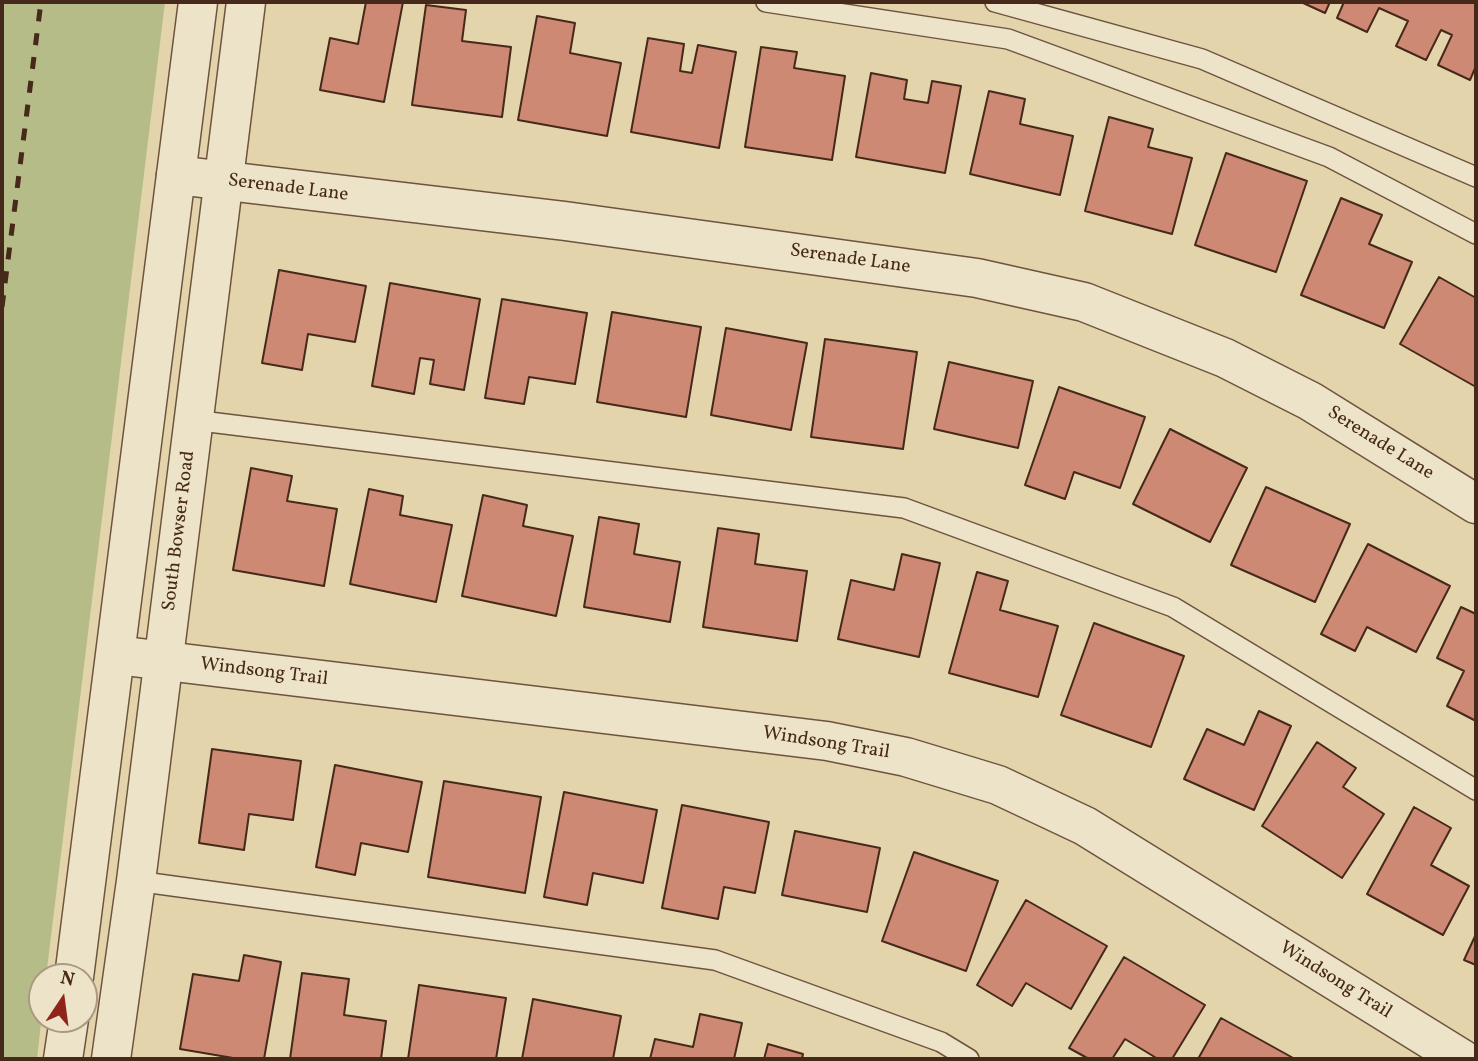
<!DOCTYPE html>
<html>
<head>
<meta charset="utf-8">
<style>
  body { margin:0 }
  #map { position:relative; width:1478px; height:1061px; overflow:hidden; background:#e3d4ab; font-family:Vollkorn,serif }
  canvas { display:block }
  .frame { position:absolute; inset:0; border:4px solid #47291b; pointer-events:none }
  .north { position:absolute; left:28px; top:963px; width:70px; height:70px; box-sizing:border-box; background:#ede3c8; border:2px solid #ab9983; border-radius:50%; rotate:13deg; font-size:19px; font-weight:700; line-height:28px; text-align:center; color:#47291b }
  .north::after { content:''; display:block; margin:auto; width:24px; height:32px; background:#8f2418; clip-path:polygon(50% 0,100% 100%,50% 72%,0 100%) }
</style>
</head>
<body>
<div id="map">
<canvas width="1478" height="1061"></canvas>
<div class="frame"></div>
<div class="north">N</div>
</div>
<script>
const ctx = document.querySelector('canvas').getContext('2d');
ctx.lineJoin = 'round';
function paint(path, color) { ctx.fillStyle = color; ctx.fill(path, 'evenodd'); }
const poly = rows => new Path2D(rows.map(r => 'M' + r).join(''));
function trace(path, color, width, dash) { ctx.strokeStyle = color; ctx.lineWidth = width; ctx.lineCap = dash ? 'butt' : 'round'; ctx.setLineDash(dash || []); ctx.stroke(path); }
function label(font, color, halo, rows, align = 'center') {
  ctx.font = font + ' Vollkorn,serif'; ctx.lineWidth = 6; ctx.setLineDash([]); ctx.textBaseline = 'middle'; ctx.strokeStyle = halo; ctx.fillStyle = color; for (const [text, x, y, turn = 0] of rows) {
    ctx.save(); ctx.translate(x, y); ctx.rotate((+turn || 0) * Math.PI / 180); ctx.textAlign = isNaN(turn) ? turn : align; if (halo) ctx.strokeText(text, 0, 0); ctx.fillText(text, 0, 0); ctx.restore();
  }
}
paint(poly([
  [2,2,165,2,46,977,42,977,42,1014,37,1059,2,1059]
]), '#b5bc88');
const building = poly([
  [366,2,403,2,384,102,320,90,330,38,358,44,366,2],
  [1301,2,1330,2,1325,13,1301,2],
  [1344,2,1476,2,1476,66,1470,80,1438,65,1452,35,1441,30,1426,60,1396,46,1408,21,1379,8,1367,32,1337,18,1344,2],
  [426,5,466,10,462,41,511,47,502,117,412,105,426,5],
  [537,16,575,23,570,53,621,63,607,136,518,120,537,16],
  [648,38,684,44,680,71,692,73,698,45,736,52,719,148,631,132,648,38],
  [761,47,797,52,794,68,845,76,832,160,745,147,761,47],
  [871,73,907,80,904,99,928,103,932,81,961,86,945,173,856,157,871,73],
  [989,91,1025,99,1020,124,1073,136,1060,195,970,174,989,91],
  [1109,117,1153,129,1148,147,1192,158,1172,234,1085,211,1109,117],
  [1226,153,1307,181,1276,272,1195,245,1226,153],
  [1341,198,1382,215,1369,244,1412,262,1384,328,1301,295,1341,198],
  [279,270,366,286,355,342,308,334,302,370,262,363,279,270],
  [1439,277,1476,298,1476,387,1400,344,1439,277],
  [390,283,480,299,464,390,430,384,434,360,420,358,414,394,372,386,390,283],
  [502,299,587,313,575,384,529,377,524,404,485,398,502,299],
  [612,312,701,327,686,417,597,402,612,312],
  [726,328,807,343,791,430,711,415,726,328],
  [825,339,917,352,903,449,811,437,825,339],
  [949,362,1033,381,1018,448,934,429,949,362],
  [1059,387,1145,417,1120,488,1074,472,1065,499,1025,485,1059,387],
  [1170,429,1247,468,1210,542,1133,504,1170,429],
  [251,468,292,476,287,501,337,509,324,586,233,570,251,468],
  [1266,487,1350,524,1315,602,1231,565,1266,487],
  [369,489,403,496,400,515,452,525,436,602,350,584,369,489],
  [483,495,527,505,523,526,573,536,556,616,462,596,483,495],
  [599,517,639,524,634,554,680,562,670,622,584,607,599,517],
  [718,528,759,534,755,564,807,571,797,641,703,627,718,528],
  [1368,544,1450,586,1416,652,1367,627,1355,651,1321,634,1368,544],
  [902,554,940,563,919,657,838,639,851,580,894,590,902,554],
  [977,572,1008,581,1000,610,1058,626,1038,697,949,673,977,572],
  [1461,607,1476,614,1476,721,1447,706,1464,671,1437,658,1461,607],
  [1094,623,1184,656,1151,747,1061,715,1094,623],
  [1259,711,1291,726,1254,810,1184,779,1207,729,1244,745,1259,711],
  [1317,742,1356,768,1343,787,1384,814,1342,878,1262,826,1317,742],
  [212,749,301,761,293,820,249,814,244,850,199,843,212,749],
  [335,765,422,782,408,852,361,843,355,875,316,867,335,765],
  [444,781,541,797,525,893,428,877,444,781],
  [564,792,657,810,643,883,593,873,587,905,544,897,564,792],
  [682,805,769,822,755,893,724,887,718,919,662,908,682,805],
  [1414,807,1451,828,1431,865,1469,886,1443,935,1367,894,1414,807],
  [795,831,880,848,867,912,782,895,795,831],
  [914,852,998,881,966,971,882,941,914,852],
  [1026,900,1107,946,1071,1009,1026,983,1012,1006,977,985,1026,900],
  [1476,934,1476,965,1464,960,1476,934],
  [244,955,281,962,264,1059,239,1059,180,1049,193,974,239,981,244,955],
  [1124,957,1205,1005,1172,1059,1158,1059,1125,1039,1112,1059,1089,1059,1069,1048,1124,957],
  [302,973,349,979,344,1015,386,1021,381,1059,290,1059,302,973],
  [419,985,506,998,496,1059,408,1059,419,985],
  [533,999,621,1016,613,1059,522,1059,533,999],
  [700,1014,742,1023,734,1059,650,1059,655,1039,693,1047,700,1014],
  [1221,1018,1295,1059,1198,1059,1221,1018],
  [768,1044,803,1054,802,1059,764,1059,768,1044]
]);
paint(building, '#cd8973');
trace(building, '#47291b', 2);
const service = poly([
  [766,2,1008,39,1329,157,1476,234],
  [995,2,1202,59,1476,177],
  [193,420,904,508,1173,607,1476,790],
  [136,881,715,960,941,1042,969,1059]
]);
const minor = poly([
  [176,175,565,221,977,278,1084,302,1225,358,1310,401,1476,504],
  [116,655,827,741,906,757,998,785,1085,826,1462,1059]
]);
const tertiary = poly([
  [74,977,198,2],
  [63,1059,69,1019],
  [111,1059,136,881,246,2]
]);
trace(service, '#6e543f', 22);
trace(minor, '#6e543f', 41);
trace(tertiary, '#6e543f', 41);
trace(service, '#ede3c8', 19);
trace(minor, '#ede3c8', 38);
trace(tertiary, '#ede3c8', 38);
trace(poly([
  [2,307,41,2]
]), '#47291b', 5, [12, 12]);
label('19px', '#47291b', '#ede3c8', [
  ["Serenade Lane",288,189,7],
  ["Serenade Lane",850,260,8],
  ["Serenade Lane",1380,444,32],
  ["South Bowser Road",180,531,-83],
  ["Windsong Trail",264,673,7],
  ["Windsong Trail",826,744,9],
  ["Windsong Trail",1335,981,32]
]);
</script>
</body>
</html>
